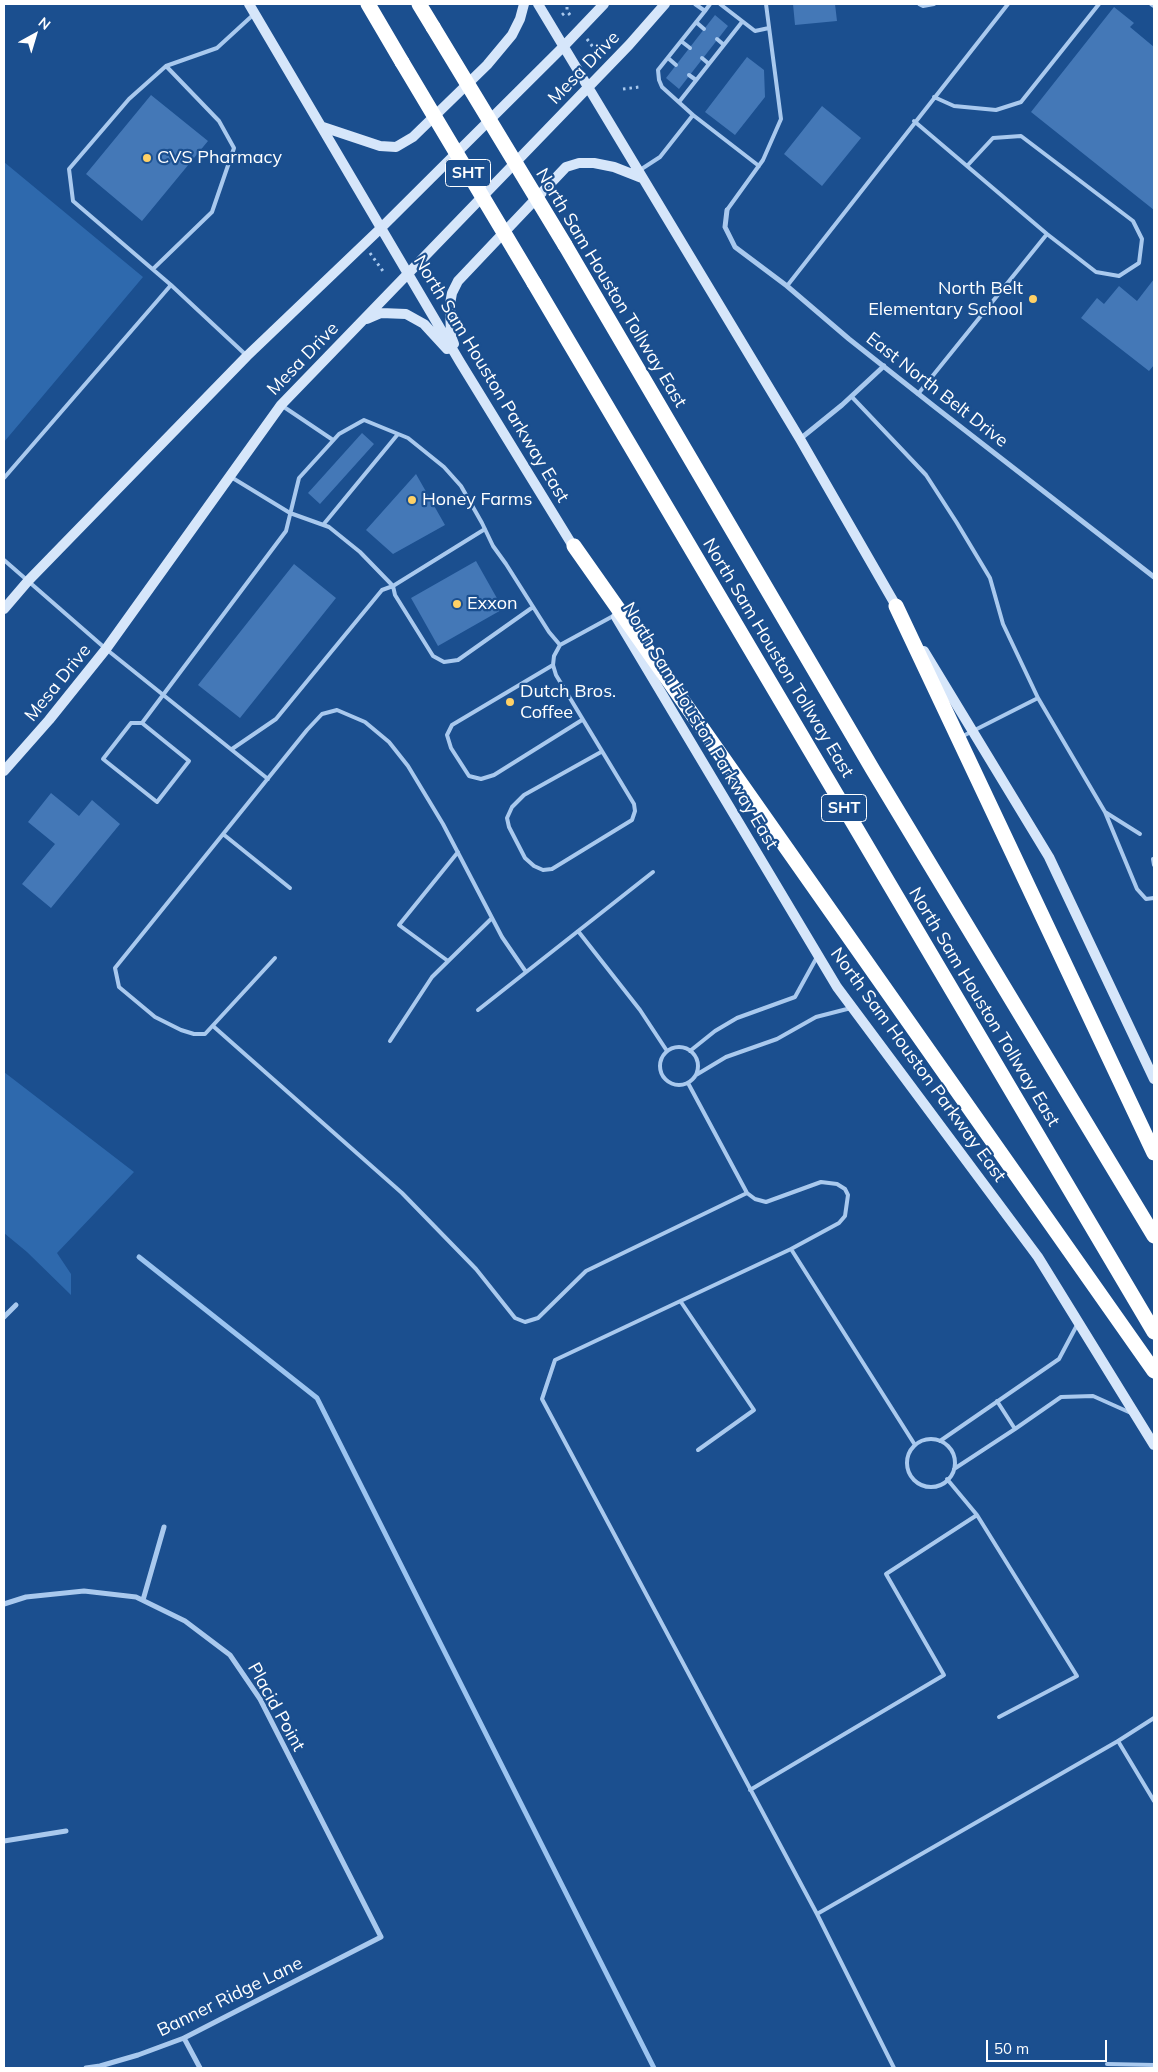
<!DOCTYPE html>
<html>
<head>
<meta charset="utf-8">
<style>
  body { margin:0 }
  #map { position:relative; width:1158px; height:2072px; overflow:hidden; background:#1b4f8f; font-family:Mulish,sans-serif }
  canvas { display:block }
  .frame { position:absolute; inset:0; border:5px solid #fff; pointer-events:none }
  .north { position:absolute; left:10px; top:10px; width:50px; height:50px; -webkit-text-stroke:4px #1b4f8f; paint-order:stroke; rotate:39deg; font-size:14px; font-weight:700; line-height:20px; text-align:center; color:#fff }
  .north::after { content:''; display:block; margin:auto; width:18px; height:22px; background:#fff; clip-path:polygon(50% 0,100% 100%,50% 72%,0 100%) }
  .scale { position:absolute; left:986px; top:2040px; width:121px; height:22px; box-sizing:border-box; border:2px solid #fff; border-top:0; padding-left:6px; font-size:15px; line-height:18px; white-space:nowrap; color:#fff; -webkit-text-stroke:4px #1b4f8f; paint-order:stroke }
</style>
</head>
<body>
<div id="map">
<canvas width="1158" height="2072"></canvas>
<div class="frame"></div>
<div class="north">N</div>
<div class="scale">50 m</div>
</div>
<script>
const ctx = document.querySelector('canvas').getContext('2d');
ctx.lineJoin = 'round';
function paint(path, color) { ctx.fillStyle = color; ctx.fill(path, 'evenodd'); }
const poly = rows => new Path2D(rows.map(r => 'M' + r).join(''));
function trace(path, color, width, dash) { ctx.strokeStyle = color; ctx.lineWidth = width; ctx.lineCap = dash ? 'butt' : 'round'; ctx.setLineDash(dash || []); ctx.stroke(path); }
function label(font, color, halo, rows, align = 'center') {
  ctx.font = font + ' Mulish,sans-serif'; ctx.lineWidth = 4.5; ctx.setLineDash([]); ctx.textBaseline = 'middle'; ctx.strokeStyle = halo; ctx.fillStyle = color; for (const [text, x, y, turn = 0] of rows) {
    ctx.save(); ctx.translate(x, y); ctx.rotate((+turn || 0) * Math.PI / 180); ctx.textAlign = isNaN(turn) ? turn : align; if (halo) ctx.strokeText(text, 0, 0); ctx.fillText(text, 0, 0); ctx.restore();
  }
}
paint(poly([
  [4,162,143,277,4,442],
  [4,1072,134,1172,57,1253,71,1274,71,1295,27,1252,4,1233]
]), '#2e69ad');
trace(poly([
  [139,1257,317,1398,654,2068]
]), '#9cc4f0', 5);
paint(poly([
  [793,4,835,4,837,21,795,25],
  [1114,7,1134,23,1130,27,1154,47,1154,210,1031,112],
  [715,15,728,26,679,89,666,78],
  [747,57,764,70,765,97,735,135,705,112],
  [151,95,208,141,142,221,86,174],
  [822,106,861,138,822,186,784,154],
  [1154,279,1154,365,1149,371,1081,318,1097,298,1104,304,1119,286,1137,301],
  [362,433,374,444,320,504,308,493],
  [416,474,445,525,393,554,366,530],
  [476,561,503,609,438,646,411,598],
  [294,564,336,598,240,718,198,685],
  [51,793,79,816,92,800,120,824,51,908,22,884,55,844,28,822]
]), '#4478b7');
trace(poly([
  [567,7,567,11,570,15],
  [562,15,567,11],
  [587,39,601,58],
  [623,89,639,87],
  [370,253,385,274]
]), '#a9c9ee', 3, [2.5, 4]);
trace(poly([
  [720,4,755,31,769,28],
  [919,4,923,6,934,4],
  [1151,4,1154,6],
  [705,11,710,4],
  [696,22,704,29],
  [717,39,724,45],
  [681,41,690,48],
  [668,58,676,65],
  [702,58,709,64],
  [689,75,696,80],
  [934,97,954,106,996,110,1021,102,1099,4],
  [679,102,742,22],
  [693,115,759,166],
  [914,121,1047,234,1096,272,1119,276,1139,263,1142,239,1133,221,1021,136,993,138,967,166],
  [640,170,660,157,693,115,662,87,659,80,658,70,705,11,695,4],
  [727,210,763,160,781,119,766,4],
  [153,269,212,212,234,148,219,121,166,66],
  [787,286,1008,4],
  [246,355,171,285,73,201,69,169,129,99,166,66,217,48,253,15],
  [918,394,1047,234],
  [852,397,926,475,957,523,990,578,1003,624,1038,698],
  [281,405,333,440],
  [231,477,290,513,329,527,360,552,393,586,485,529],
  [4,478,171,285],
  [323,525,398,434],
  [4,560,106,649,268,779],
  [560,645,554,656,553,665,556,675,634,804,635,811,632,820,552,869,543,870,534,866,525,858,509,827,507,818,512,807,524,795,601,752],
  [553,665,452,725,447,735,451,748,469,776,481,779,494,775,582,720],
  [131,723,142,723,189,761,157,802,103,759,131,723],
  [142,723,286,531,299,478,339,434,364,420,408,438,444,467,461,486,482,523,493,546,506,564,549,632,560,645,615,615],
  [963,736,1038,698,1105,812],
  [232,749,276,719,382,590,393,586,395,595,433,656,444,662,458,660,533,607],
  [223,834,290,888],
  [1140,834,1105,812,1137,889,1146,899,1154,898],
  [1153,859,1154,865],
  [578,931,640,1010,667,1051],
  [275,958,205,1034,194,1034,181,1030,155,1017,119,987,115,968,307,730,322,714,337,710,365,722,389,742,408,766,443,824,502,937,526,972],
  [448,961,399,925,458,852],
  [478,1010,653,872],
  [213,1026,402,1193,476,1269,515,1318,525,1322,538,1318,586,1271,747,1193],
  [390,1041,432,977,492,918],
  '660 1066a19 19 0 1 1 38 0a19 19 0 1 1-38 0Z',
  [690,1051,715,1031,737,1018,795,997,817,957],
  [696,1075,726,1057,777,1039,816,1017,851,1008],
  [688,1083,747,1193,755,1199,766,1202,821,1182,837,1184,845,1189,848,1195,845,1216,839,1223,791,1249],
  [681,1302,754,1410,698,1450],
  [997,1401,1015,1429],
  '907 1463a24 24 0 1 1 48 0a24 24 0 1 1-48 0Z',
  [940,1441,1059,1359,1077,1325],
  [954,1469,1015,1429,1061,1397,1093,1396,1131,1413],
  [977,1515,1077,1676,999,1717],
  [1118,1741,1154,1718],
  [750,1790,944,1675,886,1574,977,1515,947,1479],
  [817,1914,542,1399,555,1360,791,1249,915,1445],
  [1107,2064,1154,2065],
  [894,2068,817,1914,1118,1741,1154,1801]
]), '#a9c9ee', 4);
trace(poly([
  [727,210,725,227,735,247,787,286,849,339,935,407,1154,577],
  [800,439,842,405,884,366],
  [4,1317,16,1305],
  [143,1600,164,1527],
  [4,1604,26,1597,84,1591,136,1597,185,1621,230,1655,260,1699,381,1937,184,2038,138,2055,100,2066,86,2068],
  [4,1841,66,1831],
  [184,2038,200,2068]
]), '#a9c9ee', 5);
trace(poly([
  [249,4,460,362,576,551],
  [538,4,800,439,899,611],
  [323,127,380,146,396,147,413,137,487,65,512,35,520,19,524,4],
  [367,319,381,313,406,314,424,324,447,349],
  [454,344,451,336,450,304,452,293,458,281,566,167,579,163,594,163,614,167,642,178],
  [4,609,28,581,247,356,381,228,563,47,604,4],
  [616,617,837,987,1038,1257,1154,1445],
  [924,651,1049,857,1154,1079],
  [4,771,49,720,106,649,281,405,629,45,665,4]
]), '#d6e6fa', 10);
trace(poly([
  [368,4,402,62],
  [419,4,433,27],
  [565,245,873,770,1154,1236],
  [534,283,1154,1332],
  [574,546,1154,1371],
  [896,606,1154,1153]
]), '#fff', 15);
trace(poly([
  [433,27,565,245],
  [402,62,534,283]
]), '#fff', 15);
for (const [x, y, r, color] of [
  [147,158,5,"#ffd166"],
  [1033,299,5,"#ffd166"],
  [412,500,5,"#ffd166"],
  [457,604,5,"#ffd166"],
  [510,702,5,"#ffd166"]
]) { const dot = new Path2D(); dot.arc(x, y, r, 0, 2 * Math.PI); ctx.fillStyle = color; ctx.fill(dot); trace(dot, '#1b4f8f', 2); }
for (const [x, y, w] of [
  [468,173,45],
  [844,808,45]
]) { const box = new Path2D(); box.roundRect(x - w / 2, y - 13.5, w, 27, 4); ctx.fillStyle = '#1b4f8f'; ctx.fill(box); trace(box, '#fff', 1); }
label('bold 16px', '#fff', null, [
  ["SHT",468,173],
  ["SHT",844,808]
]);
label('18px', '#fff', '#1b4f8f', [
  ["Mesa Drive",584,68,-46],
  ["North Sam Houston Tollway East",611,288,59],
  ["Mesa Drive",303,359,-46],
  ["North Sam Houston Parkway East",491,379,59],
  ["East North Belt Drive",937,390,38],
  ["North Sam Houston Tollway East",778,658,59],
  ["Mesa Drive",58,683,-51],
  ["North Sam Houston Parkway East",700,726,59],
  ["North Sam Houston Tollway East",984,1007,59],
  ["North Sam Houston Parkway East",918,1065,54],
  ["Placid Point",276,1707,61],
  ["Banner Ridge Lane",230,1997,-26]
]);
label('18px', '#fff', '#1b4f8f', [
  ["CVS Pharmacy",157,158],
  ["North Belt",1023,289,"right"],
  ["Elementary School",1023,310,"right"],
  ["Honey Farms",422,500],
  ["Exxon",467,604],
  ["Dutch Bros.",520,692],
  ["Coffee",520,713]
], 'left');
</script>
</body>
</html>
